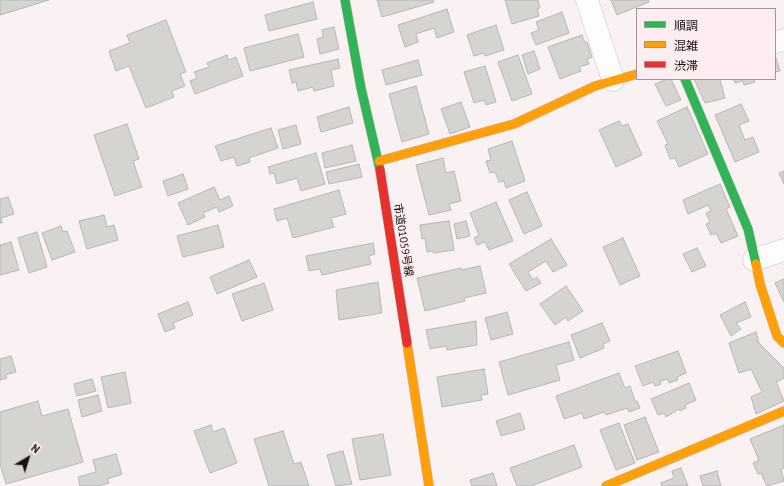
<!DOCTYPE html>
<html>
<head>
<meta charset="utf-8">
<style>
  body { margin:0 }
  #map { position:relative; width:784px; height:486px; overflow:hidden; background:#faf1f3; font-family:"PT Sans","Noto Sans JP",sans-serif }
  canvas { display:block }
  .legend { position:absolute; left:636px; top:8px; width:140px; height:72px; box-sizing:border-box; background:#feedf0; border:1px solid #a39597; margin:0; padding:5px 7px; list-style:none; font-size:12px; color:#1a1012 }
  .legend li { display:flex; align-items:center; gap:8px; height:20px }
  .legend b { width:20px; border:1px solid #a39597 }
  .north { position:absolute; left:8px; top:438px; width:40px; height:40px; -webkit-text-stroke:3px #feedf0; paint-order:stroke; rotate:38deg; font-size:11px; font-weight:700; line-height:16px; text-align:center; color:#1a1012 }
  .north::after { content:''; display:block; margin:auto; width:14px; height:18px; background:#1a1012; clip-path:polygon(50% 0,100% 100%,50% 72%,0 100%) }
</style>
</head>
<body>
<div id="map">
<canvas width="784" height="486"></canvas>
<ul class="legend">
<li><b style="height:5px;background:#30b455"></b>順調</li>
<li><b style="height:5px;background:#ff9f0a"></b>混雑</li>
<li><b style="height:5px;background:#e5322d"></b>渋滞</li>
</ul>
<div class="north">N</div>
</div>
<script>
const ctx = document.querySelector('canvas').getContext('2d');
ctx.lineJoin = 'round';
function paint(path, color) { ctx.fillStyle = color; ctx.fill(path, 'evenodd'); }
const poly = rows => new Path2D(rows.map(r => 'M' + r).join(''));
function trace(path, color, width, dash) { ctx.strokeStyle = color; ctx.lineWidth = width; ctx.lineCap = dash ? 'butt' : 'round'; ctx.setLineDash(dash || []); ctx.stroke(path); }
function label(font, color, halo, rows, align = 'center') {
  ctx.font = font + ' "PT Sans","Noto Sans JP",sans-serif'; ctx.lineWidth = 4; ctx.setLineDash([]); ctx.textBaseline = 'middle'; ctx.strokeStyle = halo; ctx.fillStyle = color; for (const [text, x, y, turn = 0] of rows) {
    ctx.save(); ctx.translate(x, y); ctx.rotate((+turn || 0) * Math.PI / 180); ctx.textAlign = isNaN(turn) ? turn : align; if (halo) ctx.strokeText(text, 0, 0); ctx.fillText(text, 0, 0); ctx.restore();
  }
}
const building = poly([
  [0,0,49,0,0,15,0,0],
  [377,0,433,0,434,2,382,17,377,0],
  [505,0,538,0,540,8,537,9,539,16,512,24,505,0],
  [611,0,648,0,649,2,617,15,611,0],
  [313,2,317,19,269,31,265,15,313,2],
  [447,9,454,32,437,38,434,28,416,34,418,42,405,47,398,25,447,9],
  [562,12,569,33,536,45,531,33,539,30,536,22,562,12],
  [166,20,186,72,180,74,185,86,172,91,174,97,146,108,129,66,116,71,109,51,130,43,127,35,166,20],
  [496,25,504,50,485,56,484,53,474,56,467,35,496,25],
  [334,27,339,49,320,54,317,39,323,37,322,30,334,27],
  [298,34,304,57,250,71,244,48,298,34],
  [582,35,585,43,587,42,592,57,587,59,589,64,579,67,581,71,560,79,548,47,582,35],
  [534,51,540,69,528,74,522,55,534,51],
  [227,55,228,60,236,57,243,76,195,94,190,81,197,78,194,72,209,67,207,63,227,55],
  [518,55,532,94,512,101,498,62,518,55],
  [775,55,780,71,775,72,775,55],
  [338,59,340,68,331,70,334,86,314,91,313,87,298,91,296,82,292,83,289,70,338,59],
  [418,60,422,75,386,85,382,70,418,60],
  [485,66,496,102,486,105,484,100,474,103,464,72,485,66],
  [668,79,671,79,681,100,666,106,655,84,668,79],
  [694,79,720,79,725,98,705,103,694,79],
  [734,79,754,79,755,82,744,85,743,81,735,83,734,79],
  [416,86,429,134,402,142,389,94,416,86],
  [461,102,470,127,450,134,441,109,461,102],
  [741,104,749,121,739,125,745,140,753,137,759,152,735,162,715,115,741,104],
  [349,107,353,123,321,132,317,117,349,107],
  [687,107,708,154,679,167,675,158,670,159,665,145,668,144,657,121,687,107],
  [619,121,622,126,628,124,642,155,616,167,599,130,619,121],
  [127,124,139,159,133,161,142,187,115,196,94,135,127,124],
  [296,125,301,144,283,149,278,130,296,125],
  [271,128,278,148,249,158,250,162,237,166,234,157,221,161,215,146,271,128],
  [512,141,525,181,506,188,504,181,499,182,495,172,490,173,486,161,491,160,488,149,512,141],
  [352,145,356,161,325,168,322,153,352,145],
  [316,153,325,184,301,191,297,178,277,184,274,173,270,174,268,167,316,153],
  [443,158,446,173,454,171,461,201,449,204,451,210,429,215,416,165,443,158],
  [359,164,362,177,329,184,326,172,359,164],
  [784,171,784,184,779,173,784,171],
  [183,174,188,189,168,196,163,181,183,174],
  [720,184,730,207,726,209,738,236,721,243,716,233,711,235,706,224,710,222,706,213,711,211,708,205,688,214,683,200,720,184],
  [214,187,220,200,229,196,233,206,219,212,217,207,203,213,205,217,188,225,178,203,214,187],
  [339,190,346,214,331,218,334,227,293,238,287,218,277,221,274,209,339,190],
  [527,192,542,226,524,234,509,200,527,192],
  [8,197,14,214,1,218,2,223,0,223,0,199,8,197],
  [496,202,513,241,489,250,485,242,477,245,474,238,479,235,470,213,496,202],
  [104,215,107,227,114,225,118,240,87,249,79,221,104,215],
  [449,221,454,250,434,253,433,251,427,252,425,238,422,239,420,225,449,221],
  [466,221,470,236,457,239,454,224,466,221],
  [218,225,224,247,183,257,177,236,218,225],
  [61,226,63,232,67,231,75,252,52,260,42,233,61,226],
  [37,232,47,267,29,273,18,238,37,232],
  [623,238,640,276,620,285,603,247,623,238],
  [551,239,567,265,553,272,546,261,528,272,533,280,537,277,541,283,526,291,509,264,551,239],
  [11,242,19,270,0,275,0,245,11,242],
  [373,243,375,254,369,256,371,264,322,275,320,269,309,271,306,256,373,243],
  [697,248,706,266,692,272,683,254,697,248],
  [249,260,257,277,217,294,210,277,249,260],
  [480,266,486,293,464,298,465,301,425,311,417,278,461,268,461,270,480,266],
  [784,279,784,302,775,283,784,279],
  [378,282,382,313,339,320,336,290,378,282],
  [264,283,273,310,242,321,232,294,264,283],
  [566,286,583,311,568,321,566,317,555,325,540,304,566,286],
  [188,302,193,315,173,323,175,328,165,332,158,314,188,302],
  [745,302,751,317,736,323,741,329,731,336,720,315,745,302],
  [507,312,513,334,491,340,485,318,507,312],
  [476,321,477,345,447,350,446,346,430,349,426,330,476,321],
  [602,323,610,341,603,344,604,348,580,358,571,335,602,323],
  [756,332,759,343,784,368,784,378,776,382,784,401,756,414,751,397,762,392,751,369,739,373,729,343,756,332],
  [569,342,574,360,556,365,560,380,508,395,499,362,569,342],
  [678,351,686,373,677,377,678,380,669,383,668,379,660,381,661,384,655,386,653,382,643,386,635,366,678,351],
  [11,356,16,372,5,375,7,378,0,380,0,359,11,356],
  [484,369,488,394,481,395,482,400,442,407,437,377,484,369],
  [125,372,131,403,108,408,101,377,125,372],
  [619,373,625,388,630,386,635,401,637,401,640,408,629,412,627,408,606,415,604,412,584,419,582,413,564,419,556,396,619,373],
  [92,379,96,391,77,396,74,384,92,379],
  [689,383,696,400,685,405,686,408,680,411,679,409,666,417,664,413,658,415,651,399,689,383],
  [98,395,102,411,82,417,78,400,98,395],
  [38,401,42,416,68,409,83,462,6,484,0,464,0,412,38,401],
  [520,413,525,429,501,436,496,421,520,413],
  [645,417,659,452,637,460,624,425,645,417],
  [619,423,635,463,616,470,600,430,619,423],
  [211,425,213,432,224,428,237,463,210,473,194,431,211,425],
  [784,425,784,468,781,469,784,481,767,486,761,473,758,474,753,463,759,460,750,439,784,425],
  [283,431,294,464,301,462,309,486,269,486,254,439,283,431],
  [383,434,391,475,360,480,352,439,383,434],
  [574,445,582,467,531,486,517,486,510,468,574,445],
  [343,451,352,484,336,486,327,455,343,451],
  [116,454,122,474,107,479,109,483,98,486,80,486,78,477,96,472,93,460,116,454],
  [681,468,688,486,662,486,661,483,674,478,672,471,681,468],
  [717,471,721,486,703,486,700,476,717,471],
  [493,473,497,486,472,486,470,480,493,473]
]);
paint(building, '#d5d4d1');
trace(building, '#b7b6b4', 1);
const street = poly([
  [587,0,613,80],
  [775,42,784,40],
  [754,260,784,250]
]);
const fast = poly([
  [345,0,361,88,380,170],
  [685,79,748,229,756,264]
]);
const slow = poly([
  [379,161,514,124,595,86,637,74],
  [756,264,760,284,777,336,784,343],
  [407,343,429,486],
  [606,486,784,411]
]);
const jam = poly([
  [380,170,407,343]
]);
trace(street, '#c7bec0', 23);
trace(fast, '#c7bec0', 10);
trace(slow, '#c7bec0', 10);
trace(jam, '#c7bec0', 10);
trace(street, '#fefdfd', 22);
trace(fast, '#30b455', 9);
trace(slow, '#ff9f0a', 9);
trace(jam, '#e5322d', 9);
label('11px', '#1a1012', '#feedf0', [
  ["市道01059号線",403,240,81]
]);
</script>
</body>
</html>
